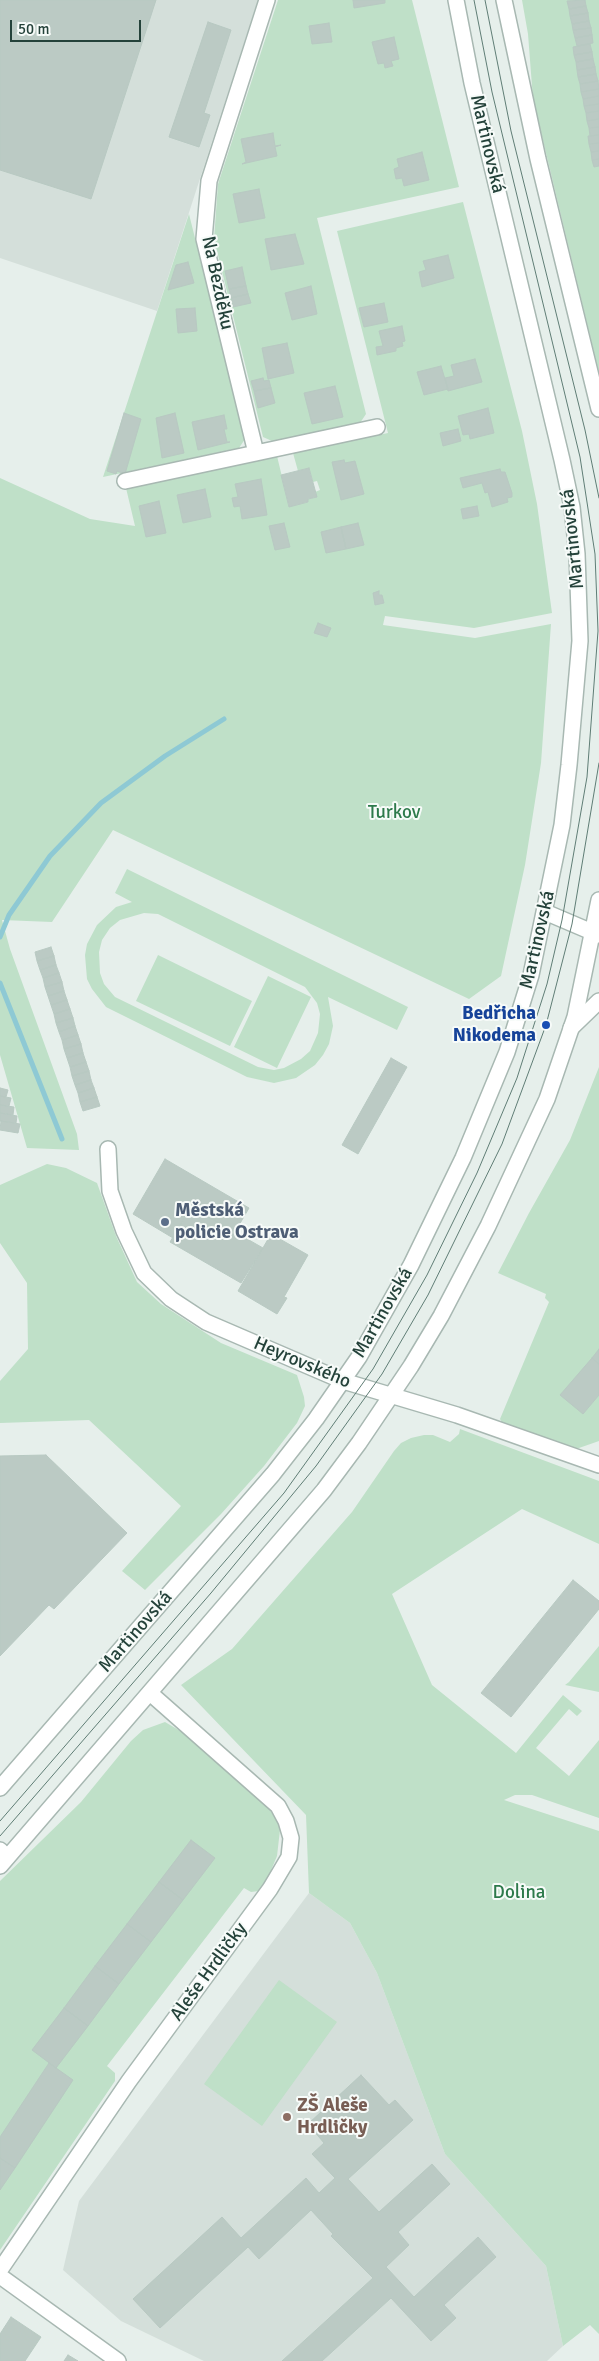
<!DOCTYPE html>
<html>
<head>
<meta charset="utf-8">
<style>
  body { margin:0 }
  #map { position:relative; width:599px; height:2361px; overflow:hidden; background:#e6efeb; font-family:Signika,sans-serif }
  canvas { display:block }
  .scale { position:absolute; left:10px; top:20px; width:131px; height:22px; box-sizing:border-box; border:2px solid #24423a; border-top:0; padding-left:6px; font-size:15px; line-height:18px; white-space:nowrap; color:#24423a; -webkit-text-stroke:4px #f7fbf9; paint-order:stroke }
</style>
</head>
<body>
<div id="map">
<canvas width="599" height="2361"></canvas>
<div class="scale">50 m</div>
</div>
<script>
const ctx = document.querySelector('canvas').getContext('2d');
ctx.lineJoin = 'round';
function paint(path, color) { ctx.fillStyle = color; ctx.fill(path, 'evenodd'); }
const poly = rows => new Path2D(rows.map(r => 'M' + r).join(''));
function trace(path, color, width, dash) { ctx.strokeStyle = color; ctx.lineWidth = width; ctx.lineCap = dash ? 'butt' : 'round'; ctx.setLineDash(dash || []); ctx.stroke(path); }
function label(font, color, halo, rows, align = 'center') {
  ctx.font = font + ' Signika,sans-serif'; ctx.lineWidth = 4; ctx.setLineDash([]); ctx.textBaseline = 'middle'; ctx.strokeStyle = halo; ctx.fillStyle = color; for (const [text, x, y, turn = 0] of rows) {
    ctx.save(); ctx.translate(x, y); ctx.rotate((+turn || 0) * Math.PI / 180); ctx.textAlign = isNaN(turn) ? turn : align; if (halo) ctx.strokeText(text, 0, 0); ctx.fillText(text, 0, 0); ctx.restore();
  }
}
paint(poly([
  [0,0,258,0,157,311,0,258],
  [309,1893,350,1923,377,1973,445,2154,546,2266,563,2346,547,2361,204,2361,121,2321,63,2270,79,2201]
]), '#d4dfda');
paint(poly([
  [278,0,412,0,459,187,317,218,366,414,360,423,272,441,263,437,214,239,218,184],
  [522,0,599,0,599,373,533,99,528,34],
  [463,202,522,431,537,504,552,613,474,628,385,616,383,625,475,638,551,624,541,763,525,865,501,976,469,999,113,830,52,922,2,920,10,949,77,1134,79,1150,27,1148,0,1055,0,478,90,519,135,526,126,488,277,456,289,506,308,502,308,499,316,497,315,492,320,490,317,481,313,482,309,469,298,471,293,453,388,433,337,231],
  [189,214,245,439,239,448,103,477],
  [127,869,408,1007,397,1030,328,997,333,1026,329,1044,323,1055,315,1065,296,1078,274,1083,247,1077,116,1012,106,1007,92,989,87,979,85,955,87,944,97,925,116,907,132,902,115,893],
  [144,913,158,914,305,987,317,1003,320,1014,318,1033,310,1051,301,1059,284,1068,274,1070,258,1067,115,997,104,984,100,973,99,952,102,940,110,928,120,920],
  [158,955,252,1001,230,1046,136,1001],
  [268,976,311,997,277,1068,234,1047],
  [599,1067,599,1441,579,1448,560,1448,505,1428,500,1419,549,1302,545,1298,546,1294,498,1273,529,1213,570,1140],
  [47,1164,66,1168,97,1183,116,1236,137,1282,161,1304,221,1343,297,1375,304,1397,305,1406,297,1423,264,1466,221,1514,145,1590,122,1571,181,1506,89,1420,0,1423,0,1381,28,1349,27,1283,0,1243,0,1185],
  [460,1429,599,1481,599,1544,522,1509,392,1594,432,1685,516,1753,563,1695,582,1711,577,1716,569,1709,536,1748,569,1776,599,1740,599,1818,532,1795,515,1795,504,1800,599,1831,599,2334,590,2325,563,2346,546,2266,445,2154,377,1973,350,1923,309,1893,306,1815,181,1685,232,1649,352,1512,394,1451,401,1443,411,1438,424,1435,433,1435,450,1442,459,1434],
  [599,1646,599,1692,565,1685,569,1682],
  [165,1722,182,1732,269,1809,277,1820,280,1830,277,1856,267,1880,259,1891,251,1892,244,1888,107,2066,115,2073,115,2081,0,2250,0,1881,81,1802,131,1741,143,1730],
  [279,1980,337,2022,262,2126,204,2084]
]), '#bfe0c8');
trace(poly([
  [0,937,9,915,50,856,101,803,165,756,224,719],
  [0,983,62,1139]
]), '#8ec9d4', 5);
const building = poly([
  [0,0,156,0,91,199,0,170,0,0],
  [353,0,385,0,385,3,354,8,353,0],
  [585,0,586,6,569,9,567,1,585,0],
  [586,6,588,13,570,16,569,9,586,6],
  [588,13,589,21,572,24,570,16,588,13],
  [589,21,591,28,573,30,572,24,589,21],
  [208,22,231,30,204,113,210,115,199,147,169,137,208,22],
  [329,23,332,42,312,44,309,26,329,23],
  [591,28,592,35,575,38,573,30,591,28],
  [592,35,593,43,577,46,575,38,592,35],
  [394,37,399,59,391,61,393,66,385,68,384,63,378,64,372,42,394,37],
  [590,44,592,52,574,55,573,47,590,44],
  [592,52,593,59,576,62,574,55,592,52],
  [593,59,595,67,577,70,576,62,593,59],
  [595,67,596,74,578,77,577,70,595,67],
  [596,74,598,81,580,84,578,77,596,74],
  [598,81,599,89,581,92,580,84,598,81],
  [599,89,599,96,583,99,581,92,599,89],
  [599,96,599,104,584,106,583,99,599,96],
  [599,104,599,111,586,113,584,106,599,104],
  [599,111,599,119,587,121,586,113,599,111],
  [599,119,599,127,589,128,587,121,599,119],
  [599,127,599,135,590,136,589,128,599,127],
  [273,133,275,146,281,145,275,147,277,156,242,164,246,162,241,139,273,133],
  [599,135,599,143,589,144,588,136,599,135],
  [599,143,599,151,591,152,589,144,599,143],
  [599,151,599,159,592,160,591,152,599,151],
  [422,152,429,180,404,186,402,178,396,179,394,169,399,167,397,159,422,152],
  [599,159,599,166,594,167,592,160,599,159],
  [259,189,265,218,239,223,233,194,259,189],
  [295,234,304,264,271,270,265,239,295,234],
  [448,255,454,278,422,287,419,272,426,270,423,261,448,255],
  [188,262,194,283,168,290,176,265,188,262],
  [242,267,246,286,229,289,225,271,242,267],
  [246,286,248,294,231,298,229,289,246,286],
  [311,286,317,314,292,320,285,293,311,286],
  [248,294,251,303,233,307,231,298,248,294],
  [384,303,388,322,364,327,359,308,384,303],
  [195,308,197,331,178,333,176,309,195,308],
  [402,326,405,341,402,342,403,346,396,348,396,351,377,355,376,347,383,346,379,331,402,326],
  [287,343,294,373,268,379,262,348,287,343],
  [475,359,482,382,448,391,445,378,454,376,451,365,475,359],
  [441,366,448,389,424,395,417,372,441,366],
  [263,378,264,381,269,380,271,388,254,391,251,381,263,378],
  [335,386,343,417,312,424,304,393,335,386],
  [271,388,275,403,258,408,254,391,271,388],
  [488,408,494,433,470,439,469,434,463,435,458,416,488,408],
  [124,413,141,419,125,474,117,471,116,474,107,471,124,413],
  [175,413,184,453,162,458,156,418,175,413],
  [224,415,227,429,224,429,227,442,230,442,198,450,192,422,224,415],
  [458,429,461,441,443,446,440,433,458,429],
  [344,460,345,463,355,461,364,494,341,500,332,462,344,460],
  [309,468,317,497,308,499,308,502,289,507,281,475,309,468],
  [500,469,501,472,505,472,512,493,512,497,507,498,508,502,492,507,488,492,485,493,482,483,463,488,460,478,500,469],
  [261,479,267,515,242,519,240,506,234,507,232,498,238,497,235,484,261,479],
  [205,489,211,517,183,523,177,495,205,489],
  [159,501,166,533,146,537,139,506,159,501],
  [477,506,479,516,463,519,461,509,477,506],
  [284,523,290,547,275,550,269,526,284,523],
  [358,523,364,545,346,549,341,527,358,523],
  [341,527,346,549,326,553,321,532,341,527],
  [379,591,379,595,382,595,384,603,375,605,373,593,379,591],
  [318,623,331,628,327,637,314,633,318,623],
  [51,947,54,956,37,961,35,952,51,947],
  [54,956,56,965,40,970,37,961,54,956],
  [56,965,59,973,43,978,40,970,56,965],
  [59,973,62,982,45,987,43,978,59,973],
  [62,982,64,991,48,996,45,987,62,982],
  [64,991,67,1000,51,1005,48,996,64,991],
  [67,1000,70,1009,54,1014,51,1005,67,1000],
  [70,1009,73,1018,56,1023,54,1014,70,1009],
  [73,1018,75,1026,59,1032,56,1023,73,1018],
  [75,1026,78,1035,62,1040,59,1032,75,1026],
  [78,1035,81,1044,64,1049,62,1040,78,1035],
  [81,1044,83,1053,67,1058,64,1049,81,1044],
  [83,1053,86,1062,70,1067,67,1058,83,1053],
  [391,1058,407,1067,358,1154,342,1145,391,1058],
  [86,1062,89,1071,72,1076,70,1067,86,1062],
  [89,1071,91,1080,75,1085,72,1076,89,1071],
  [91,1080,94,1088,78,1093,75,1085,91,1080],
  [0,1088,8,1090,6,1097,0,1096,0,1088],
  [94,1088,97,1097,80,1102,78,1093,94,1088],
  [0,1096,11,1098,9,1106,0,1105,0,1096],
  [97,1097,100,1106,83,1111,80,1102,97,1097],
  [0,1105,14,1107,13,1115,0,1113,0,1105],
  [0,1113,17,1116,16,1123,0,1121,0,1113],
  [1,1121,20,1124,18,1133,0,1130,1,1121],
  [165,1159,249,1208,235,1232,191,1207,173,1238,133,1214,165,1159],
  [191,1207,263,1248,241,1283,170,1242,191,1207],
  [271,1234,308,1255,284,1297,287,1298,277,1314,238,1291,271,1234],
  [599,1349,599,1364,592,1358,599,1349],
  [592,1358,599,1364,599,1395,583,1414,560,1395,592,1358],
  [46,1455,127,1533,54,1609,49,1605,0,1656,0,1456,46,1455],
  [573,1580,599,1601,599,1609,511,1717,481,1693,573,1580],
  [191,1840,215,1858,183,1900,159,1882,191,1840],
  [159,1882,183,1900,151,1942,127,1924,159,1882],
  [127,1924,151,1942,119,1984,95,1966,127,1924],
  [95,1966,119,1984,88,2026,64,2008,95,1966],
  [64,2008,88,2026,56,2068,32,2050,64,2008],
  [49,2063,73,2080,15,2168,0,2158,0,2137,49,2063],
  [361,2075,389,2105,395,2100,413,2120,348,2179,379,2212,432,2164,450,2184,398,2232,409,2245,386,2267,414,2297,478,2237,496,2257,444,2305,456,2318,431,2341,391,2298,322,2361,282,2361,373,2278,331,2236,333,2234,311,2210,259,2259,248,2247,160,2328,133,2299,222,2217,241,2238,306,2178,319,2193,335,2178,312,2154,324,2143,308,2124,361,2075],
  [0,2158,15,2168,0,2190,0,2158],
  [11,2317,41,2337,25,2361,0,2361,0,2334,11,2317],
  [68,2355,78,2361,64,2361,68,2355]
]);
paint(building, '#bbcac4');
trace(building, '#b8c9c2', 1);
const minor = poly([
  [267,0,209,181,204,239,256,453,377,427],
  [125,481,256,453],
  [545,912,599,935],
  [571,1028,599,1001],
  [108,1149,110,1191,124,1231,144,1273,171,1299,206,1322,343,1381,457,1415,599,1465],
  [0,1850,7,1857],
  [0,2270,129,2081,270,1889,289,1857,291,1838,286,1821,278,1806,150,1693],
  [0,2276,118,2361]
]);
const tertiary = poly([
  [504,0,538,159,599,409],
  [0,1788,273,1474,316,1419,359,1357,411,1265,463,1158,507,1052,531,975,562,825,569,765,580,641,577,554,572,507,562,460,472,83,456,0],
  [0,1866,324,1490,359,1443,411,1366,441,1316,488,1226,547,1099,575,1017,599,900]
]);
trace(minor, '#a8b8b2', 18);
trace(tertiary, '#a8b8b2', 18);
trace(minor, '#fff', 15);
trace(tertiary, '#fff', 15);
trace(poly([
  [485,0,511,131,585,430,599,498],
  [0,1821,284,1493,373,1369,427,1275,477,1173,517,1078,547,984,562,920,587,777,598,631,595,554,580,457,492,92,474,0],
  [0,1836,211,1593,316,1466,382,1374,428,1295,502,1144,546,1025,572,924,599,763]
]), '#5f7d75', 1);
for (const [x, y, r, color] of [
  [546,1025,5,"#1a4fb4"],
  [165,1222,5,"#5c6f8a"],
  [287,2117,5,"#8d6e63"]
]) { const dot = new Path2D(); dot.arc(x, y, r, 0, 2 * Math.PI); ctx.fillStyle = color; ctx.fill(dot); trace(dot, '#f7fbf9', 2); }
label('19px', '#24423a', '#f7fbf9', [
  ["Martinovská",487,144,77],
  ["Na Bezděku",217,283,78],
  ["Martinovská",573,539,-96],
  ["Martinovská",538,940,-77],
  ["Martinovská",383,1313,-60],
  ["Heyrovského",302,1363,23],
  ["Martinovská",136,1632,-49],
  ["Aleše Hrdličky",209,1972,-54]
]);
label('19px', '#2d7a4b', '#f7fbf9', [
  ["Turkov",394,813],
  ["Dolina",519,1893]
]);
label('bold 19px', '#164399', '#f7fbf9', [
  ["Bedřicha",536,1014],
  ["Nikodema",536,1036]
], 'right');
label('bold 19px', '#4e5e75', '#f7fbf9', [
  ["Městská",175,1211],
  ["policie Ostrava",175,1233]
], 'left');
label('bold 19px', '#785e54', '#f7fbf9', [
  ["ZŠ Aleše",297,2106],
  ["Hrdličky",297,2128]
], 'left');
</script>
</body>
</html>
